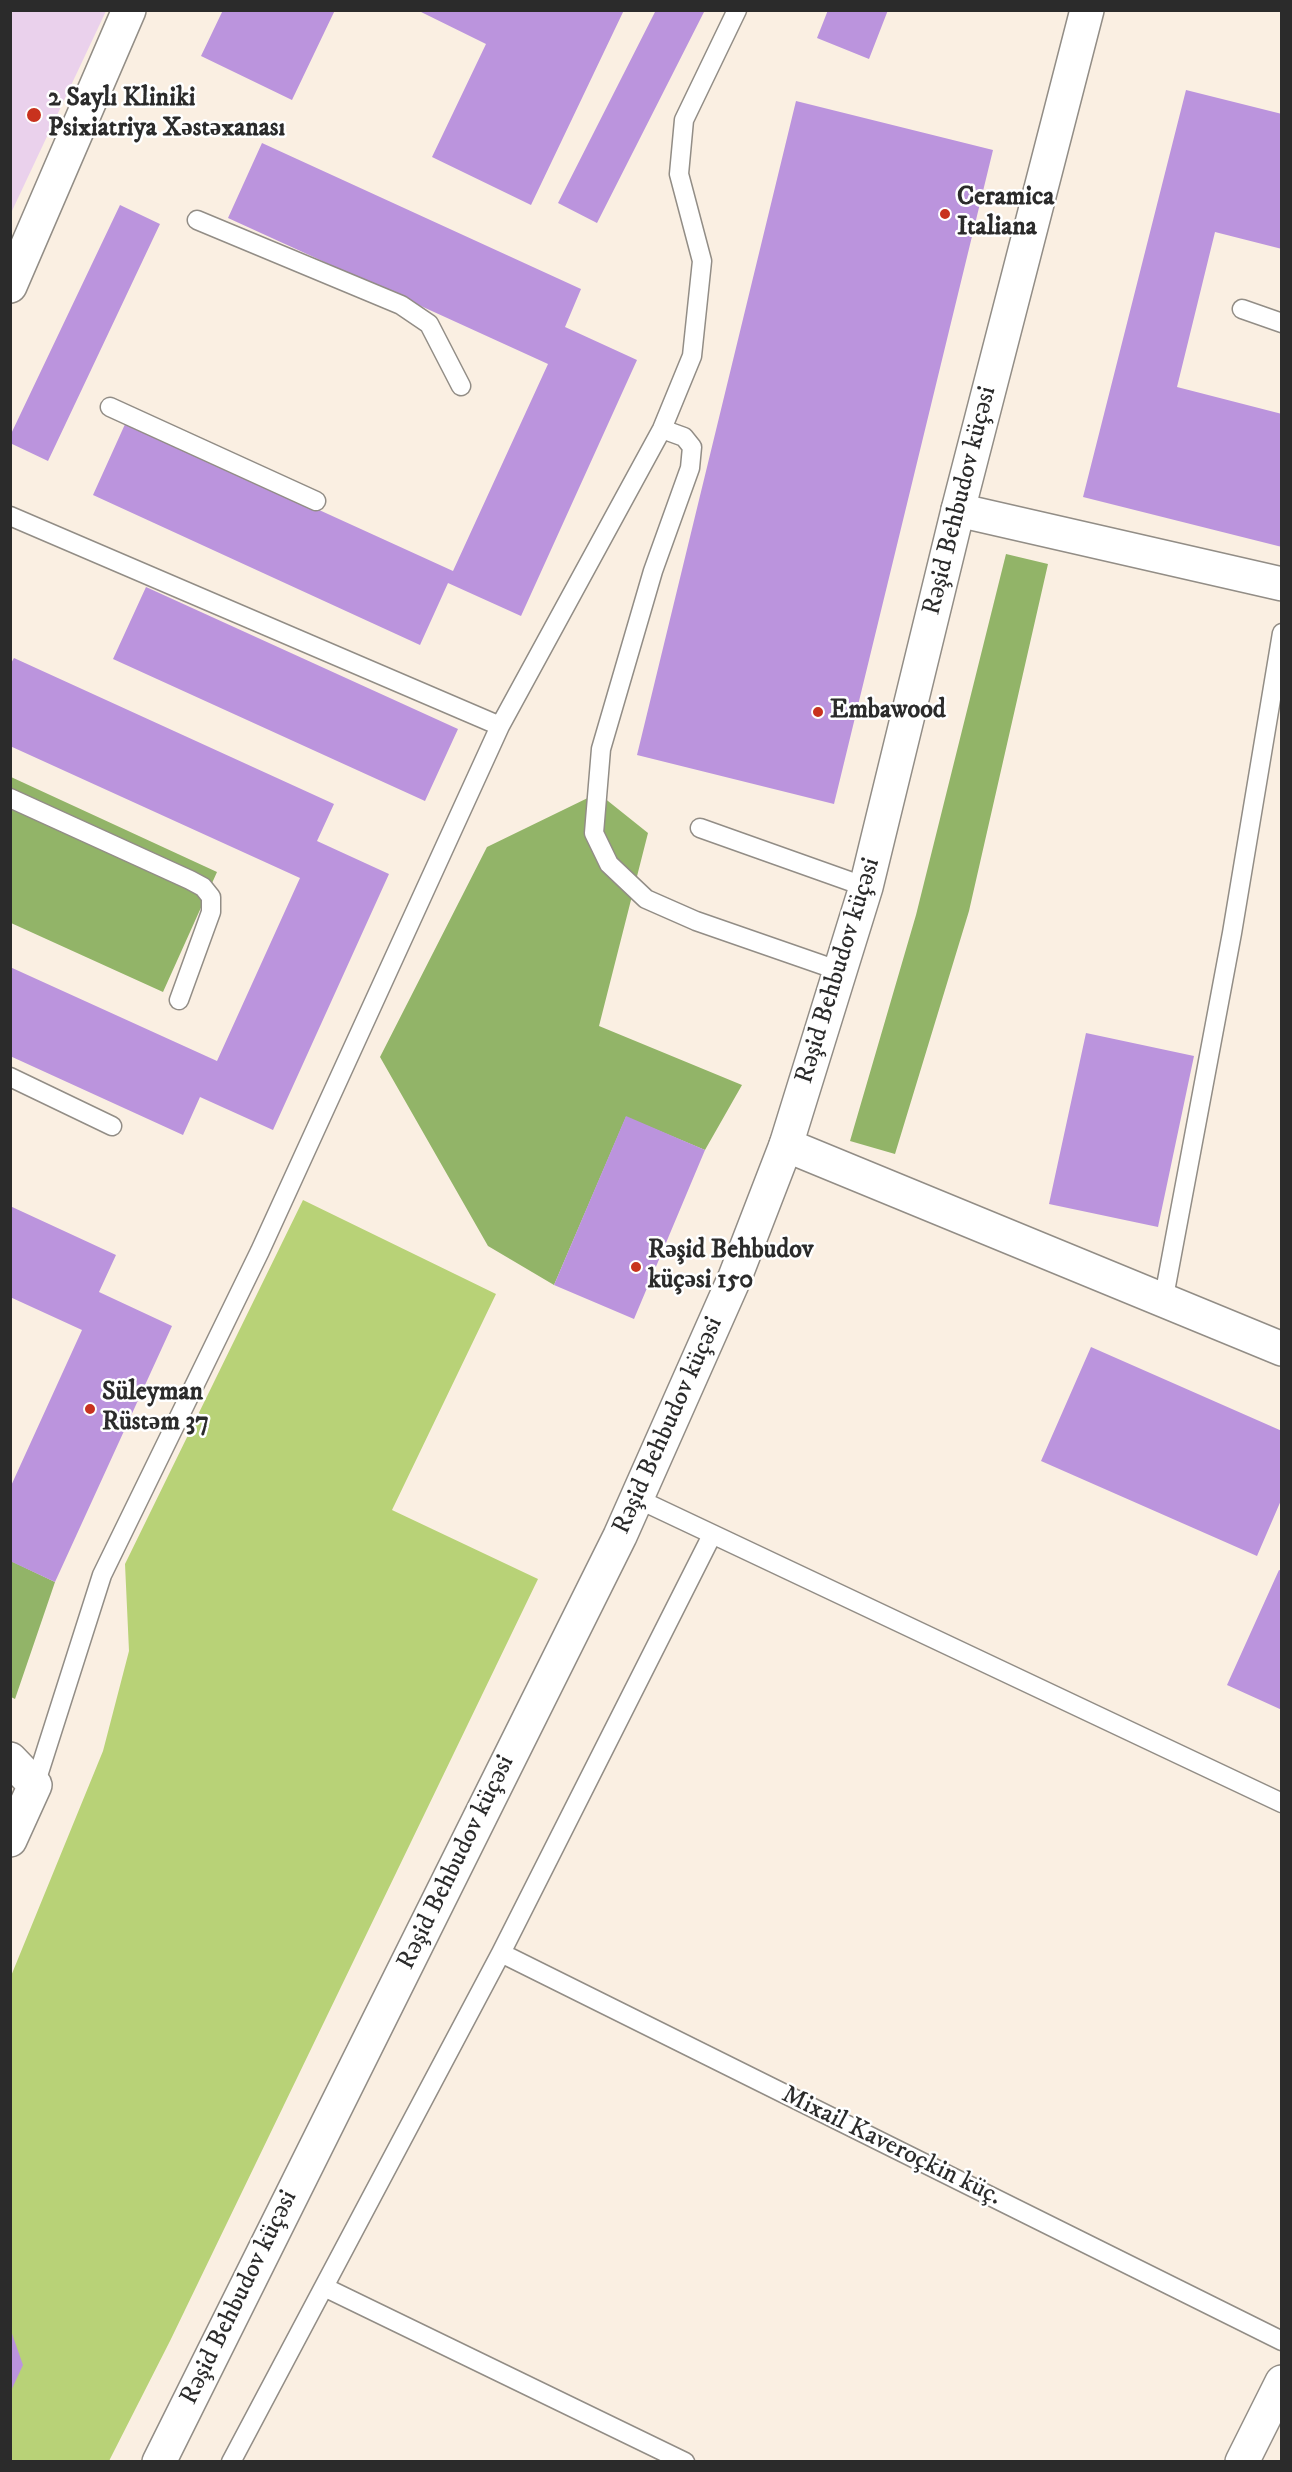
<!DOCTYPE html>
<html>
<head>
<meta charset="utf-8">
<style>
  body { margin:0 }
  #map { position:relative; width:1292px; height:2472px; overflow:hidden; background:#faefe2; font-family:"IM FELL DW Pica",serif }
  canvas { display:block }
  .frame { position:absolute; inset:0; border:12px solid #2b2b2b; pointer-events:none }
</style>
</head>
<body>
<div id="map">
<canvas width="1292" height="2472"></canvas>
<div class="frame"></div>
</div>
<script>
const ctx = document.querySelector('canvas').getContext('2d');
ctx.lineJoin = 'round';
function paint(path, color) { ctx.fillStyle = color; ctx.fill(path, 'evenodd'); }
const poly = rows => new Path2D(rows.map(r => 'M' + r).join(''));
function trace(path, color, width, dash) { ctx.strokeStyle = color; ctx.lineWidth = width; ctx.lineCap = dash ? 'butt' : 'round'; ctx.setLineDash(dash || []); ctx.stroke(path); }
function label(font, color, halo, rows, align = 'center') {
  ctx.font = font + ' "IM FELL DW Pica",serif'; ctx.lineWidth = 5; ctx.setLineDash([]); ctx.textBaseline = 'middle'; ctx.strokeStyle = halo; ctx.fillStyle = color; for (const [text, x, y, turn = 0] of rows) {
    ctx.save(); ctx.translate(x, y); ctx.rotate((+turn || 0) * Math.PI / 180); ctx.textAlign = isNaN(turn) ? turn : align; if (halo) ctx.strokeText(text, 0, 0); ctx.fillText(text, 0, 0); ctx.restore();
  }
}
paint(poly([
  [13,11,106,11,11,213,10,16]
]), '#ead1ec');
paint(poly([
  [303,1200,496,1294,392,1510,538,1579,170,2341,109,2461,11,2462,11,1976,103,1751,129,1651,125,1564]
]), '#b8d277');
paint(poly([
  [1006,554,1048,564,969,911,895,1154,850,1141,916,915],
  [11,777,217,872,163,992,11,923],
  [598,793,648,833,599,1026,742,1085,705,1150,626,1117,554,1285,488,1246,380,1057,487,847],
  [11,1561,55,1582,15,1699,11,1697]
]), '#92b468');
paint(poly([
  [223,10,335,10,292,100,201,56],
  [417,10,624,10,531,205,432,157,486,44],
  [656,10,705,10,597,223,558,203],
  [828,10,888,10,869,59,817,38],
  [1186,90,1282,114,1282,249,1215,232,1177,387,1282,414,1282,547,1083,497],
  [796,101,993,150,834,804,637,755],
  [262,143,581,289,565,327,637,360,521,616,448,583,420,645,93,495,126,422,453,571,548,364,228,218],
  [120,205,160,224,48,461,10,443,10,436],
  [146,587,458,729,425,801,113,659],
  [14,658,334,804,317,841,389,874,273,1130,200,1097,183,1135,10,1056,10,967,217,1061,300,878,10,746,10,665],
  [1086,1033,1194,1056,1158,1227,1049,1204],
  [626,1116,705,1150,634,1319,554,1285],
  [10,1206,116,1255,99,1292,172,1326,55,1582,10,1561,10,1488,82,1330,10,1297],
  [1091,1347,1282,1431,1282,1498,1257,1556,1041,1461],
  [1279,1570,1282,1571,1282,1710,1227,1685],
  [10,2328,23,2365,10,2393]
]), '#bb94dd');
const lane = poly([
  [197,220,401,305,429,324,461,386],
  [1242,309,1282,323],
  [110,407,316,501],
  [662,429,684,437,692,447,690,468,653,571,601,749,594,833,609,864,646,899,696,921,840,971],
  [10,516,500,726],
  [10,798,190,880,203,887,211,897,211,912,179,1000],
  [700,828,866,887],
  [10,1077,112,1126],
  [1163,1302,1232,933,1282,633],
  [638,1499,1282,1803],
  [35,1785,102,1575,260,1251,500,726,662,429,692,356,702,261,679,174,684,120,737,10],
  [501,1953,1282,2341],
  [324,2287,685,2462],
  [231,2462,501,1953,712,1535]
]);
const street = poly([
  [10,286,129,10],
  [958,510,1282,584],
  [786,1145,1282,1349],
  [10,1759,35,1785,10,1840],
  [1242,2462,1282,2382]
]);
const primary = poly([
  [159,2462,620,1536,735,1277,786,1145,866,887,958,510,1087,10]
]);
trace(lane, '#928d86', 21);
trace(street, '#928d86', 36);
trace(primary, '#928d86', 36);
trace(lane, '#fff', 18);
trace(street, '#fff', 33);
trace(primary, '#fff', 33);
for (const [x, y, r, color] of [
  [34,115,8,"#c8321e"],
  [945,214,6,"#c8321e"],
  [818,712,6,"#c8321e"],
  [636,1267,6,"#c8321e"],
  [90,1409,6,"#c8321e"]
]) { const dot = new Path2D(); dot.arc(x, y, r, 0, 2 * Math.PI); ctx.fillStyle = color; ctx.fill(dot); trace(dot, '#fff', 2); }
label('bold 26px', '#2b2b2b', '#fff', [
  ["2 Saylı Kliniki",48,100],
  ["Psixiatriya Xəstəxanası",48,130],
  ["Ceramica",957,199],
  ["Italiana",957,229],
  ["Embawood",830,712],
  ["Rəşid Behbudov",648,1252],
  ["küçəsi 150",648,1282],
  ["Süleyman",102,1394],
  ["Rüstəm 37",102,1424]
], 'left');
label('26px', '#2b2b2b', '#fff', [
  ["Rəşid Behbudov küçəsi",961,501,-76],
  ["Rəşid Behbudov küçəsi",839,971,-73],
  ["Rəşid Behbudov küçəsi",669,1426,-66],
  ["Rəşid Behbudov küçəsi",457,1863,-64],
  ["Mixail Kaveroçkin küç.",891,2147,26],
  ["Rəşid Behbudov küçəsi",240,2298,-64]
]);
</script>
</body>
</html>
